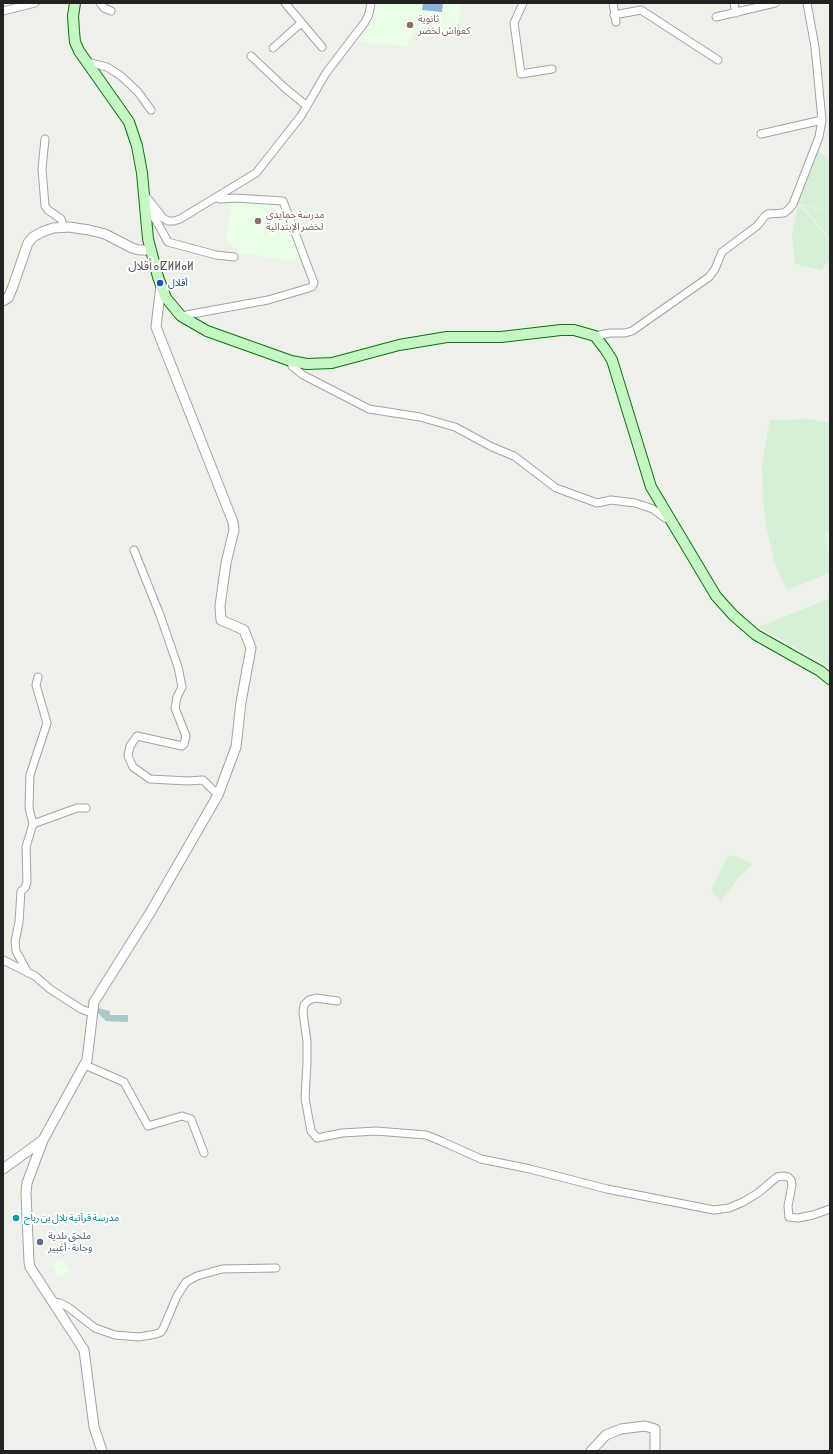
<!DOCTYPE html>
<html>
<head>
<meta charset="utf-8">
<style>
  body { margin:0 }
  #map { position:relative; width:833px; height:1454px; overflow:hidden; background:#edf1e9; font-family:"Asap Condensed",sans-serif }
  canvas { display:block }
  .frame { position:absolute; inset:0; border:4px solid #222; pointer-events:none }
</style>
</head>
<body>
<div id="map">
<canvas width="833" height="1454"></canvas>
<div class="frame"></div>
</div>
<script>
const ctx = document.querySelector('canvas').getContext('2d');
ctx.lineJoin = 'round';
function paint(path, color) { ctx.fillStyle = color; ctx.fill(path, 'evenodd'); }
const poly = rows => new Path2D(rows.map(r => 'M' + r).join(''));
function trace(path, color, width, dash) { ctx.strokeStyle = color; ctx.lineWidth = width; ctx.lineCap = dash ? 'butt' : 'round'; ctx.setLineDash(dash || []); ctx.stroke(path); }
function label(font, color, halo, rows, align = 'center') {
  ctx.font = font + ' "Asap Condensed","Noto Sans Arabic","Noto Sans Tifinagh",sans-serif'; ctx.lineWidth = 4; ctx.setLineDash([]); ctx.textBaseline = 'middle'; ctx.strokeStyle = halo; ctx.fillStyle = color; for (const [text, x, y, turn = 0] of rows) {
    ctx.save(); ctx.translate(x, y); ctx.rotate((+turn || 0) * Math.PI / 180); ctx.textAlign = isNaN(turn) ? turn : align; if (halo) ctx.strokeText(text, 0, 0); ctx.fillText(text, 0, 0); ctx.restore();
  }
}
paint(poly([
  [373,3,461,3,459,24,452,23,452,26,447,26,446,36,412,33,411,40,406,46,368,43,357,40,373,17],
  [232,200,279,202,298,247,303,262,240,253,226,239],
  [60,1259,60,1261,63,1260,69,1272,58,1277,52,1264]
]), '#e9fde7');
paint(poly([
  [817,149,830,161,830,212,797,203],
  [798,205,808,214,829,240,830,260,821,270,795,264,792,235],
  [800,205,830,213,830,239,809,213],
  [811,419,830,423,830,532,825,532,830,560,830,573,787,590,775,564,766,525,763,501,762,464,770,420],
  [830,598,830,667,759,627],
  [728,855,743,859,751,863,752,865,737,879,721,901,711,890]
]), '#d7eed7');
paint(poly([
  [98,1008,110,1011,110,1015,128,1015,128,1022,106,1021,97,1012]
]), '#acc7c8');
paint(poly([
  [423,3,443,3,442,12,422,10]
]), '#8eb2d9');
const minor = poly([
  [100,3,104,8,111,11],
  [285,3,322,47],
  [523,3,514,23,521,74,552,69],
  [613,3,616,22],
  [734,3,736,13],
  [3,11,35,3],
  [614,15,641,10,718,60],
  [716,17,775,3],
  [273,48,301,23],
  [251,56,286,89,307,106],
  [87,62,107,67,121,76,138,92,151,110],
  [761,134,822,120],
  [45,139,42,169,45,206,48,210,61,219,64,228],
  [145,195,163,218,168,221,174,221,180,219,256,173,301,116,326,73,365,22,369,14,371,3],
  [145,205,157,222,168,242,216,255,234,257],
  [181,316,268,300,312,287,314,283,283,201,235,198,220,199,217,198],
  [595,336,610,333,625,333,632,331,709,277,715,269,722,252,757,226,765,216,768,214,784,213,789,209,793,204,819,137,822,120,815,47,807,3],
  [291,361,292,366,303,375,369,409,420,417,455,427,492,447,514,456,556,488,597,503,611,500,635,503,653,509,665,518,670,519],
  [134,550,160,615,178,667,182,687,177,697,175,708,186,736,184,744,182,746,137,736,130,746,128,756,133,767,150,779,188,781,203,780,218,795],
  [33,824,77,808,86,808],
  [3,960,35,976,50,989,81,1009,92,1013],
  [28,973,16,951,15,942,19,922,21,891,25,888,27,882,26,847,33,824,29,808,30,775,47,723,36,685,38,677],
  [337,1001,316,998,309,1000,304,1005,303,1013,307,1041,307,1063,305,1098,311,1131,317,1138,342,1133,376,1131,426,1135,441,1141,481,1159,530,1169,607,1189,714,1210,729,1208,743,1202,758,1193,777,1177,783,1176,788,1177,791,1180,792,1185,788,1206,789,1217,798,1218,813,1215,830,1209],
  [85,1065,124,1082,148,1126,182,1116,191,1119,204,1153],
  [54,1302,60,1303,68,1307,95,1328,115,1335,139,1337,156,1334,161,1332,163,1329,177,1296,186,1282,197,1276,222,1269,276,1268]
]);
const tertiary = poly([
  [3,301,8,298,12,289,28,243,33,237,42,232,53,228,69,227,89,230,105,234,132,248,139,250,151,250],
  [3,1169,43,1140],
  [102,1451,94,1427,84,1350,30,1267,29,1262,26,1193,27,1183,43,1140,87,1060,94,1002,150,913,218,795,236,747,241,702,251,648,244,630,221,620,220,606,226,563,234,530,233,522,156,327,161,285],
  [591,1451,606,1435,621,1429,645,1426,655,1429,655,1451]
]);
const secondary = poly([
  [75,3,73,16,74,31,75,42,79,51,129,122,137,146,142,173,148,239,158,277,166,298,181,316,207,331,291,361,307,364,332,363,399,345,447,337,501,337,561,330,574,330,595,336,605,349,612,360,651,487,716,596,733,615,756,635,820,671,830,679]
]);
trace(minor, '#a3a3a3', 9);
trace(tertiary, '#a3a3a3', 11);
trace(secondary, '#0e7410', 12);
trace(minor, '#fff', 7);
trace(tertiary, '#fff', 9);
trace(secondary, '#c5f6c3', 10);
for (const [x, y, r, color] of [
  [410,25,4,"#8d6e63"],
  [258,221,4,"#8d6e63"],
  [160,283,4,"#1a4fb4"],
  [16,1218,4,"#0f9aa8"],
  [40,1242,4,"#5c6f8a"]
]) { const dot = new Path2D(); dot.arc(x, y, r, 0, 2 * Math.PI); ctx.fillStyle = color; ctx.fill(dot); trace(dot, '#fff', 1.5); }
label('10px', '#785e54', '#fff', [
  ["ثانوية",418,19],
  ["كعواش لخضر",418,31],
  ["مدرسة حمايدي",266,215],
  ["لخضر الإبتدائية",266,227]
], 'left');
label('10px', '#164399', '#fff', [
  ["أقلال",168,283]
], 'left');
label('10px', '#0d838f', '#fff', [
  ["مدرسة قرآتية بلال بن رباح",24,1218]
], 'left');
label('10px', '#4e5e75', '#fff', [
  ["ملحق بلدية",48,1236],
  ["وجانة - أغبير",48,1248]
], 'left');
label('12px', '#555', '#fff', [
  ["أقلال ⴰⵇⵍⵍⴰⵍ",161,266]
]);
</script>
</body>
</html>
